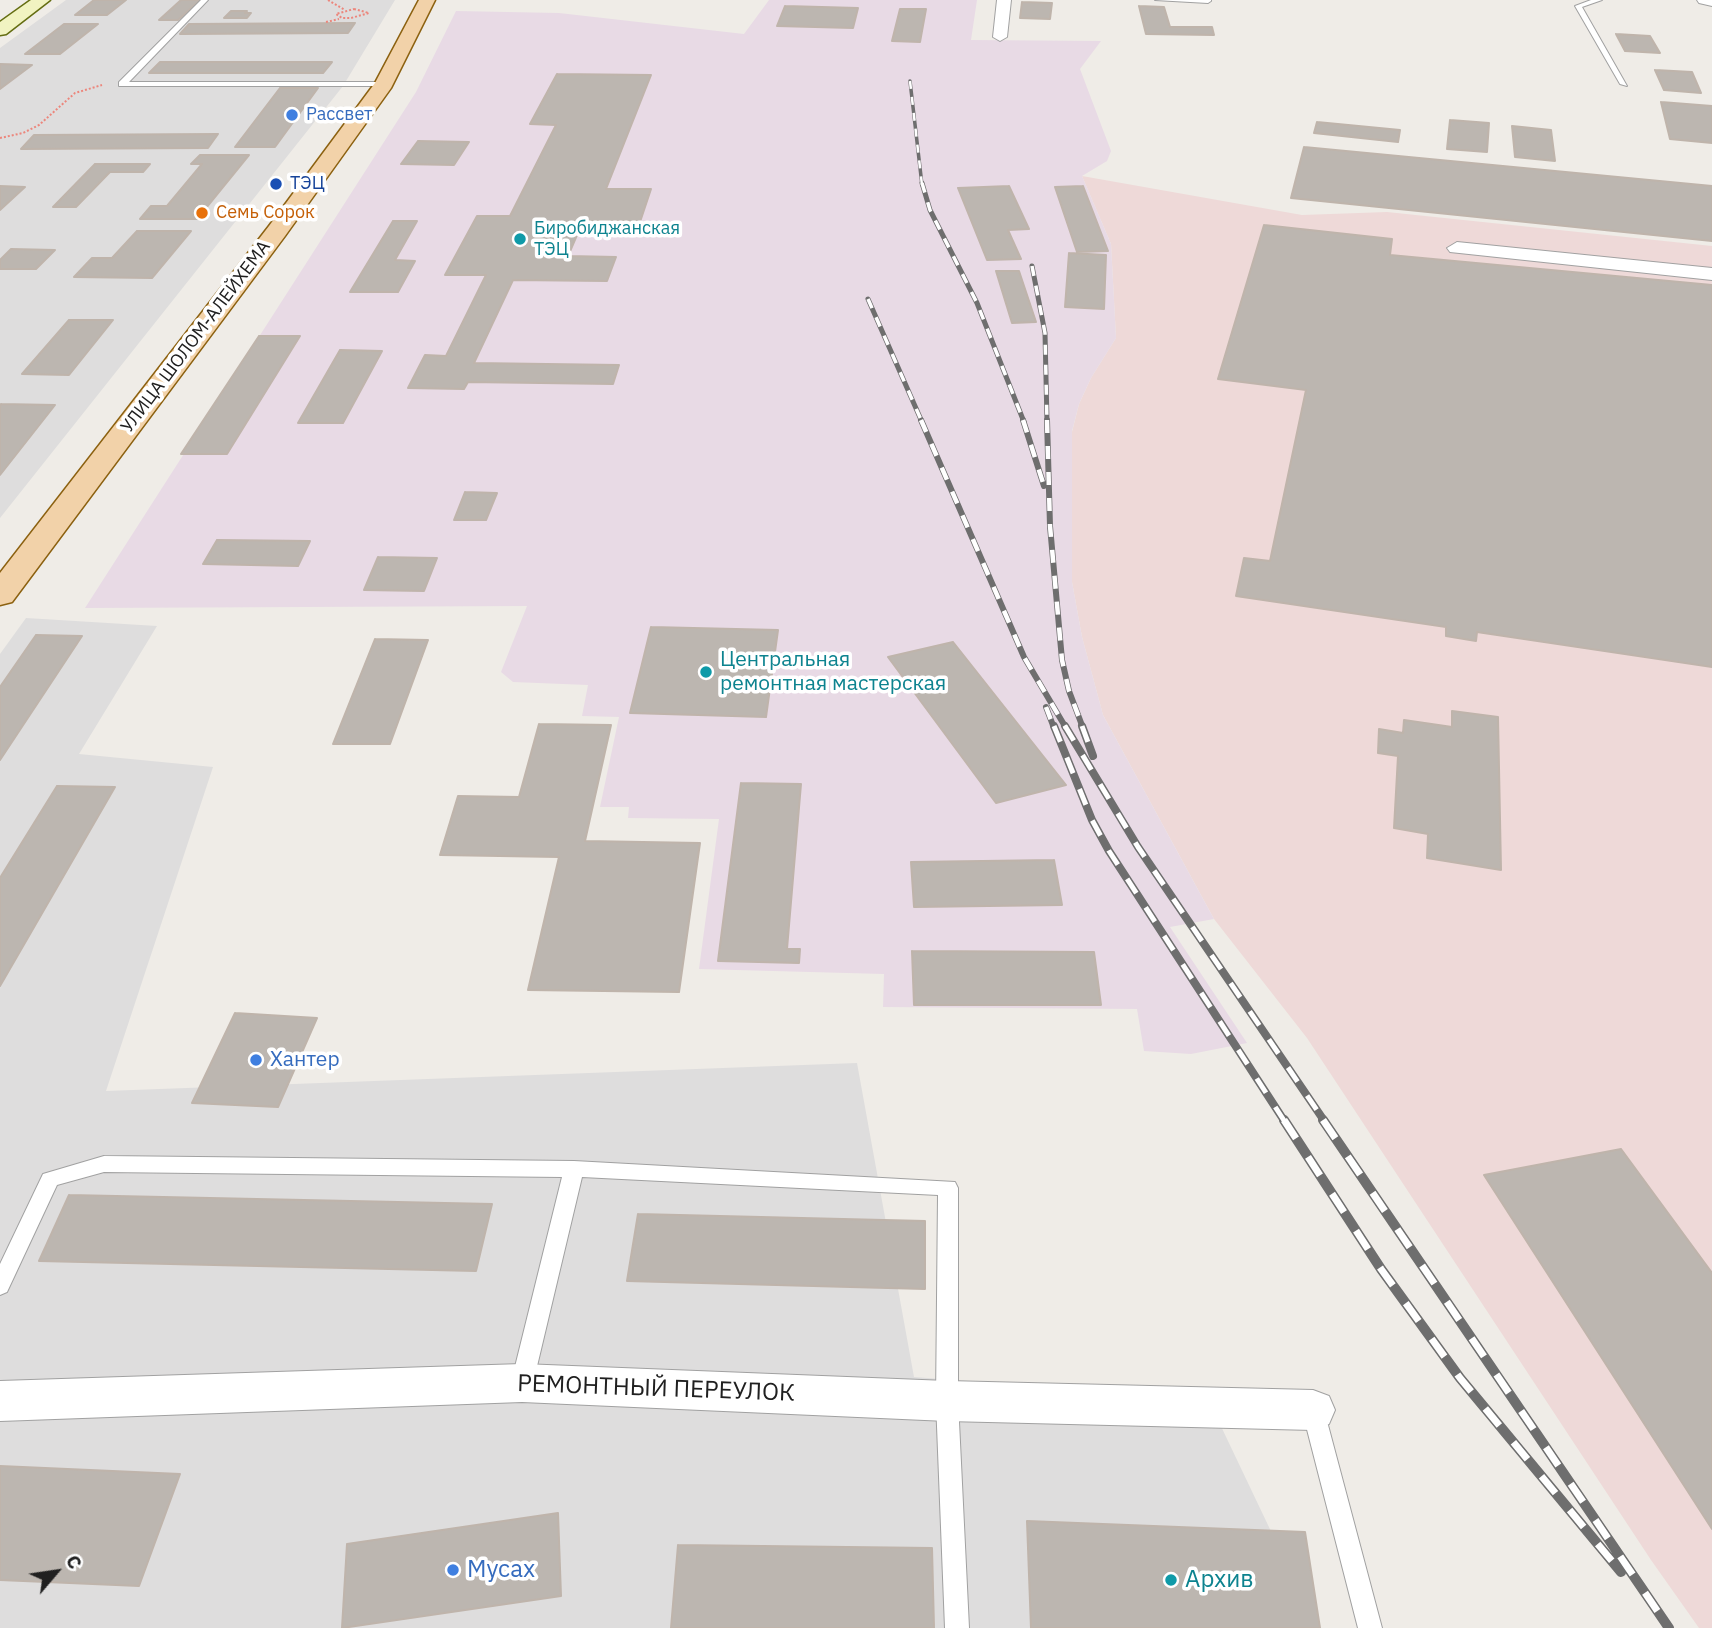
<!DOCTYPE html>
<html>
<head>
<meta charset="utf-8">
<style>
  body { margin:0 }
  #map { position:relative; width:1712px; height:1628px; overflow:hidden; background:#efece7; font-family:"IBM Plex Sans",sans-serif }
  canvas { display:block }
  .north { position:absolute; left:21px; top:1537px; width:70px; height:70px; -webkit-text-stroke:5px #fff; paint-order:stroke; rotate:61deg; font-size:19px; font-weight:700; line-height:28px; text-align:center; color:#202020 }
  .north::after { content:''; display:block; margin:auto; width:24px; height:32px; background:#202020; clip-path:polygon(50% 0,100% 100%,50% 72%,0 100%) }
</style>
</head>
<body>
<div id="map">
<canvas width="1712" height="1628"></canvas>
<div class="north">С</div>
</div>
<script>
const ctx = document.querySelector('canvas').getContext('2d');
ctx.lineJoin = 'round';
function paint(path, color) { ctx.fillStyle = color; ctx.fill(path, 'evenodd'); }
const poly = rows => new Path2D(rows.map(r => 'M' + r).join(''));
function trace(path, color, width, dash) { ctx.strokeStyle = color; ctx.lineWidth = width; ctx.lineCap = dash ? 'butt' : 'round'; ctx.setLineDash(dash || []); ctx.stroke(path); }
function label(font, color, halo, rows, align = 'center') {
  ctx.font = font + ' "IBM Plex Sans",sans-serif'; ctx.lineWidth = 7; ctx.setLineDash([]); ctx.textBaseline = 'middle'; ctx.strokeStyle = halo; ctx.fillStyle = color; for (const [text, x, y, turn = 0] of rows) {
    ctx.save(); ctx.translate(x, y); ctx.rotate((+turn || 0) * Math.PI / 180); ctx.textAlign = isNaN(turn) ? turn : align; if (halo) ctx.strokeText(text, 0, 0); ctx.fillText(text, 0, 0); ctx.restore();
  }
}
paint(poly([
  [66,0,395,0,343,86,0,518,0,48],
  [26,618,157,626,79,754,213,767,106,1091,857,1063,914,1377,1208,1399,1317,1628,0,1628,0,654]
]), '#dedddd');
paint(poly([
  [1082,176,1302,215,1387,212,1712,246,1712,1628,1699,1628,1651,1560,1307,1038,1214,919,1103,715,1082,637,1072,582,1072,432,1079,404,1091,378,1116,338,1111,244]
]), '#eed9d8');
paint(poly([
  [769,0,977,0,971,40,1101,41,1080,69,1111,151,1107,161,1082,176,1111,244,1116,338,1091,378,1079,404,1072,431,1072,582,1082,637,1103,715,1214,919,1170,927,1247,1043,1191,1054,1144,1051,1137,1009,883,1007,884,974,699,969,719,819,628,818,629,807,600,807,619,717,582,716,588,685,513,682,501,672,527,606,85,608,416,92,456,11,559,13,744,34]
]), '#e8dae5');
const building = poly([
  [94,0,126,0,107,15,75,15,94,0],
  [181,0,200,0,178,20,159,20,181,0],
  [1022,2,1052,3,1050,19,1020,18,1022,2],
  [785,6,858,8,853,28,777,26,785,6],
  [1139,6,1164,7,1170,27,1212,27,1214,35,1146,34,1139,6],
  [900,9,926,9,920,42,892,41,900,9],
  [231,11,247,11,245,13,251,13,247,18,224,18,231,11],
  [355,23,348,33,180,34,189,24,355,23],
  [64,24,98,24,60,54,25,54,64,24],
  [1616,34,1650,36,1660,53,1625,51,1616,34],
  [160,62,332,62,323,73,149,73,160,62],
  [0,64,32,65,0,89,0,64],
  [1655,70,1692,72,1701,93,1664,90,1655,70],
  [557,74,651,75,606,189,651,189,640,222,583,221,568,256,616,257,607,281,513,280,474,363,619,365,613,384,468,382,464,389,408,388,425,355,446,356,486,275,445,275,477,216,510,216,556,125,530,124,557,74],
  [280,88,318,88,275,147,235,147,280,88],
  [1661,102,1712,106,1712,143,1670,139,1661,102],
  [1450,120,1489,123,1487,152,1447,149,1450,120],
  [1317,122,1400,130,1398,142,1314,133,1317,122],
  [1512,126,1551,130,1555,161,1515,157,1512,126],
  [218,134,208,148,21,149,34,135,218,134],
  [418,141,469,142,454,165,401,164,418,141],
  [1304,147,1712,186,1712,241,1291,198,1304,147],
  [200,155,249,155,197,219,140,219,151,206,167,206,202,164,191,164,200,155],
  [95,164,150,164,143,172,110,172,76,207,53,207,95,164],
  [0,186,25,187,0,210,0,186],
  [1009,186,1029,229,1008,230,1021,259,987,260,958,188,1009,186],
  [1083,186,1108,251,1077,252,1055,187,1083,186],
  [393,221,417,221,395,260,415,261,398,292,350,292,393,221],
  [1264,225,1392,239,1390,255,1712,285,1712,667,1477,632,1476,641,1446,636,1446,627,1236,596,1244,558,1270,561,1306,390,1218,379,1264,225],
  [137,231,191,231,152,278,74,277,92,258,112,258,137,231],
  [11,249,55,250,36,269,0,269,0,260,11,249],
  [1069,253,1106,255,1104,309,1065,307,1069,253],
  [996,271,1019,271,1036,322,1012,323,996,271],
  [69,320,113,320,69,375,22,374,69,320],
  [259,336,300,336,227,454,181,454,259,336],
  [340,350,382,351,343,423,298,423,340,350],
  [1,404,55,405,0,475,0,406,1,404],
  [465,492,497,493,486,520,454,520,465,492],
  [217,540,310,541,298,566,203,564,217,540],
  [378,557,437,558,424,591,364,590,378,557],
  [651,627,778,630,766,717,630,713,651,627],
  [36,635,82,636,0,760,0,687,36,635],
  [375,639,428,640,390,744,333,744,375,639],
  [953,642,1066,785,996,803,888,657,953,642],
  [1452,711,1498,717,1501,870,1427,858,1428,834,1394,828,1398,756,1378,753,1379,729,1403,733,1404,720,1452,727,1452,711],
  [539,724,611,725,585,841,700,843,679,992,528,990,559,857,440,855,458,796,519,797,539,724],
  [741,783,801,784,787,949,800,949,799,963,718,961,741,783],
  [57,786,115,787,0,986,0,878,57,786],
  [1054,860,1062,905,914,907,911,862,1054,860],
  [912,951,1094,952,1101,1005,914,1005,912,951],
  [235,1013,317,1018,278,1107,192,1103,235,1013],
  [1621,1149,1712,1273,1712,1529,1484,1175,1621,1149],
  [69,1195,492,1204,476,1271,39,1261,69,1195],
  [638,1214,925,1221,925,1289,627,1281,638,1214],
  [0,1466,180,1474,139,1586,0,1580,0,1466],
  [558,1513,561,1596,342,1628,347,1544,558,1513],
  [1027,1521,1305,1532,1320,1628,1031,1628,1027,1521],
  [678,1545,932,1548,934,1628,671,1628,678,1545]
]);
paint(building, '#bcb6b0');
trace(building, '#bfb4ab', 2);
const service = poly([
  [201,0,208,0,129,82,384,82,388,84,384,86,119,86,119,82,201,0],
  [1155,0,1211,0,1211,1,1208,3,1155,0],
  [1591,0,1602,0,1582,7,1627,86,1620,84,1575,6,1591,0],
  [104,1156,574,1161,955,1182,958,1188,958,1401,969,1628,945,1628,936,1401,938,1195,582,1177,533,1383,530,1390,522,1393,514,1390,511,1383,562,1177,104,1172,57,1185,7,1292,0,1295,0,1264,43,1174,104,1156],
  [1313,1400,1321,1403,1324,1410,1382,1628,1358,1628,1302,1410,1305,1403,1313,1400]
]);
const minor = poly([
  [997,0,1011,0,1007,37,1000,41,993,37,997,0],
  [1697,0,1712,0,1712,6,1699,3,1697,0],
  [1457,242,1712,268,1712,280,1450,252,1447,248,1457,242],
  [522,1364,947,1381,1313,1390,1329,1396,1335,1410,1329,1424,1313,1430,947,1421,522,1402,0,1421,0,1381,522,1364]
]);
const secondary = poly([
  [31,0,50,0,6,34,0,35,0,22,31,0]
]);
const primary = poly([
  [419,0,435,0,391,88,285,236,12,602,0,605,0,573,269,226,375,83,419,0]
]);
trace(service, '#a1a1a1', 2);
trace(minor, '#a1a1a1', 2);
trace(secondary, '#646d11', 3);
trace(primary, '#8c6110', 3);
trace(poly([
  [328,0,345,10],
  [354,9,369,13,351,18,342,18,336,14,354,9],
  [326,22,339,19],
  [0,138,23,133,39,125,75,93,102,85]
]), '#ec867c', 2, [2, 2]);
paint(service, '#fff');
paint(minor, '#fff');
paint(secondary, '#f1f3c1');
paint(primary, '#f2d2a9');
const railFar4 = poly([
  [910,81,922,185]
]);
const railFar3 = poly([
  [922,183,930,210,977,303,1024,422],
  [1032,266,1045,333,1047,422],
  [868,299,922,422]
]);
const railFar2 = poly([
  [921,420,1024,657,1066,728],
  [1023,420,1044,486],
  [1047,420,1050,526,1062,660,1069,691,1083,728],
  [1046,707,1054,728]
]);
const railFar1 = poly([
  [1054,726,1092,820,1109,851,1285,1122],
  [1065,726,1138,847,1325,1122],
  [1082,726,1093,756]
]);
const rail = poly([
  [1284,1120,1381,1269,1460,1378,1621,1572],
  [1323,1120,1669,1628]
]);
trace(railFar4, '#6e6e6e', 3.5);
trace(railFar3, '#6e6e6e', 5);
trace(railFar2, '#6e6e6e', 6);
trace(railFar1, '#6e6e6e', 8);
trace(rail, '#6e6e6e', 10);
trace(railFar4, '#fff', 2.5, [8]);
trace(railFar3, '#fff', 3.5, [10]);
trace(railFar2, '#fff', 4.5, [13]);
trace(railFar1, '#fff', 5, [17]);
trace(rail, '#fff', 7, [22]);
for (const [x, y, r, color] of [
  [292,115,7,"#3f7fe0"],
  [276,184,7,"#1a4fb4"],
  [202,213,7,"#e8710a"],
  [520,239,7,"#0f9aa8"],
  [706,672,7,"#0f9aa8"],
  [256,1060,7,"#3f7fe0"],
  [453,1570,7,"#3f7fe0"],
  [1171,1580,7,"#0f9aa8"]
]) { const dot = new Path2D(); dot.arc(x, y, r, 0, 2 * Math.PI); ctx.fillStyle = color; ctx.fill(dot); trace(dot, '#fff', 2.5); }
label('18px', '#366cbe', '#fff', [
  ["Рассвет",306,115]
], 'left');
label('18px', '#164399', '#fff', [
  ["ТЭЦ",290,184]
], 'left');
label('18px', '#c56008', '#fff', [
  ["Семь Сорок",216,213]
], 'left');
label('18px', '#0d838f', '#fff', [
  ["Биробиджанская",534,229],
  ["ТЭЦ",534,250]
], 'left');
label('18px', '#202020', '#fff', [
  ["УЛИЦА ШОЛОМ-АЛЕЙХЕМА",196,337,-53]
]);
label('21px', '#0d838f', '#fff', [
  ["Центральная",720,660],
  ["ремонтная мастерская",720,684]
], 'left');
label('21px', '#366cbe', '#fff', [
  ["Хантер",270,1060]
], 'left');
label('24px', '#202020', '#fff', [
  ["РЕМОНТНЫЙ ПЕРЕУЛОК",656,1389,2]
]);
label('24px', '#366cbe', '#fff', [
  ["Мусах",467,1570]
], 'left');
label('24px', '#0d838f', '#fff', [
  ["Архив",1185,1580]
], 'left');
</script>
</body>
</html>
